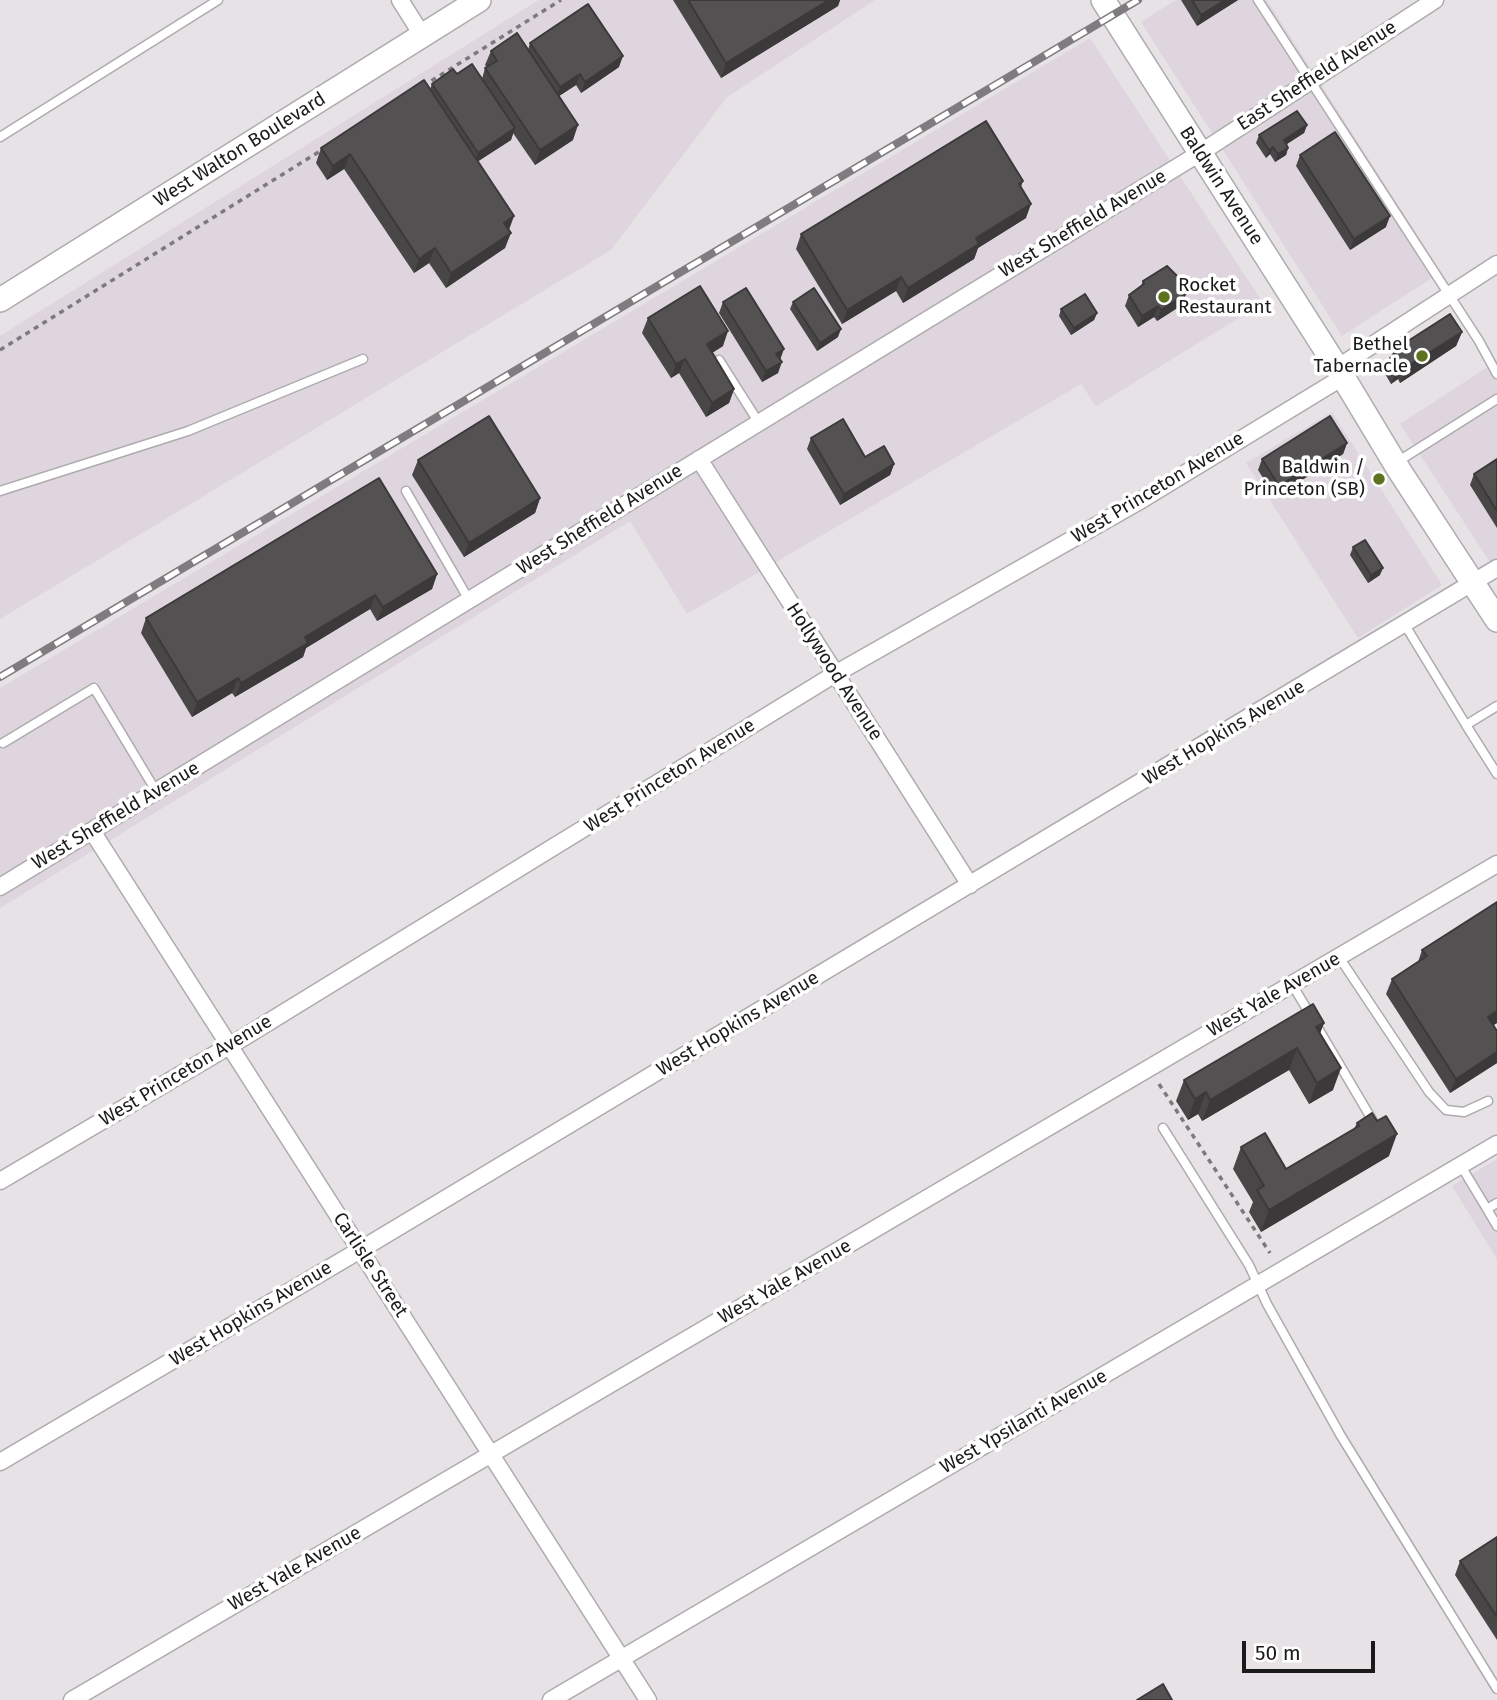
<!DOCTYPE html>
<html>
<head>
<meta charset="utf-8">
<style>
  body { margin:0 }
  #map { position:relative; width:1497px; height:1700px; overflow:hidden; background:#e6e2e6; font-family:"Fira Sans",sans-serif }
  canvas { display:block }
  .scale { position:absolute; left:1242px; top:1641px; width:133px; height:32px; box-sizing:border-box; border:4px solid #1b1a1b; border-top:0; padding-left:9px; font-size:21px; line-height:24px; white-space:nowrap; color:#1b1a1b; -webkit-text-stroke:5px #fff; paint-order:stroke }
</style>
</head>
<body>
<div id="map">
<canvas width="1497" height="1700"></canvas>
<div class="scale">50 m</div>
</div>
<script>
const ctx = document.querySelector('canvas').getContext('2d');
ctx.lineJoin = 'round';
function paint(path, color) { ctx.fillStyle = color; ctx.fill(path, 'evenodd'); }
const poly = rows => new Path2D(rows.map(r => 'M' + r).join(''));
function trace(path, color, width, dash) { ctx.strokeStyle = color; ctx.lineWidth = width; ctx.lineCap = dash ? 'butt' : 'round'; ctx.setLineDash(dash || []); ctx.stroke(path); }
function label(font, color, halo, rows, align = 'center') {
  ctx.font = font + ' "Fira Sans",sans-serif'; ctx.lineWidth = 7; ctx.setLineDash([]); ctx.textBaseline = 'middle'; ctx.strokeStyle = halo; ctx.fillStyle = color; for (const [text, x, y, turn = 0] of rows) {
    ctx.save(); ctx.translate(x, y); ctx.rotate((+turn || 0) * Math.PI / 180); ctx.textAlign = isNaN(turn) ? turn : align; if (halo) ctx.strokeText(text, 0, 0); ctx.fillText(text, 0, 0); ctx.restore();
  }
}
paint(poly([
  [539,0,875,0,727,97,611,250,0,619,0,336],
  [1176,0,1267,0,1441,272,1342,336,1141,22],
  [1090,38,1263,303,1096,406,1081,384,687,614,630,521,0,908,0,688],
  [1497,361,1497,573,1400,424],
  [1332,412,1442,585,1358,638,1246,463],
  [1497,1159,1497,1259,1452,1186]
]), '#ded5de');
const service = poly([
  [1258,0,1479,341,1497,374],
  [0,137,218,0],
  [719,360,759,423],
  [1397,462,1497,399],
  [0,491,188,431,363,359],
  [406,491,469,600],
  [1405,625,1466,725],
  [1497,706,1466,725,1497,774],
  [3,743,94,688,156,791],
  [1339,957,1429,1092,1446,1110,1464,1112,1488,1101],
  [1292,984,1374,1123],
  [1163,1128,1249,1265,1267,1304,1341,1436,1497,1689],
  [1461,1166,1487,1209,1497,1203],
  [1487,1209,1497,1226]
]);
const minor = poly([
  [400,0,422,35],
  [1337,368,1497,264],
  [699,459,970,885],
  [92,831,648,1700],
  [0,887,1200,153,1435,0],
  [0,1181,241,1039,835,674,1143,499,1343,377],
  [0,1462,360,1250,1497,568],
  [72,1700,1497,864],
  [551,1700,1497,1144]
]);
const secondary = poly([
  [1103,0,1343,377,1399,470,1497,620],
  [0,300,479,0]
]);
trace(service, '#aeabae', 11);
trace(minor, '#aeabae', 19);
trace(secondary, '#aeabae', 26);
trace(poly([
  [423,86,561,0],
  [0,350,325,148],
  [1159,1084,1270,1253]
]), '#7d7a7d', 3.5, [5, 5]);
trace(service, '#fff', 8);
trace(minor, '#fff', 16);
trace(secondary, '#fff', 23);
const rail = poly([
  [0,677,1138,0]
]);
trace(rail, '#7f7c7f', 8);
trace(rail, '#fff', 5, [16]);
paint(poly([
  [673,0,840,0,838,6,721,78],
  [1181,0,1238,0,1197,26],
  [530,43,619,67,581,93,576,85,559,96,573,140,535,165,513,133,511,140,478,161,509,230,505,248,446,288,429,263,414,273,344,169,327,180,316,163,321,148,430,89,432,84,457,74,482,79,485,68,487,67,485,65,491,51,528,50],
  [1307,125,1304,133,1286,144,1288,148,1286,155,1275,162,1270,154,1266,158,1256,143,1259,135],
  [1300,155,1386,227,1350,250,1296,166],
  [1023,181,1021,187,1026,218,978,248,974,259,903,303,896,291,842,324,796,249,801,234],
  [1143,281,1182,305,1157,321,1154,317,1138,327,1125,306,1129,295,1141,286],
  [723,302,780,359,778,373,762,382,719,313],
  [793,302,838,337,817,351,790,309],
  [1061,309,1097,313,1094,320,1071,335,1059,316],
  [648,318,723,346,712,353,734,389,729,403,706,417,679,373,671,378,642,333],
  [1462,332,1456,346,1400,383,1398,379,1391,384,1384,372,1394,350],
  [811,438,865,457,894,464,890,475,840,505,807,449],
  [1347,443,1343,454,1275,497,1258,470,1262,459],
  [1497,459,1497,528,1470,485,1474,474],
  [418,460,540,498,535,513,464,557,412,475],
  [1353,547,1380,575,1368,583,1350,555],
  [437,574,432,589,377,621,370,609,306,648,303,657,235,697,232,693,192,717,141,633,146,618],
  [1497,902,1497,1023,1493,1025,1497,1031,1497,1063,1450,1093,1386,994,1392,979,1418,962,1422,950],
  [1324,1023,1320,1033,1333,1090,1309,1104,1289,1070,1202,1121,1198,1114,1188,1120,1176,1101,1184,1080],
  [1357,1123,1389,1156,1261,1232,1249,1212,1253,1202,1233,1169,1241,1147,1286,1169,1354,1129],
  [1497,1537,1497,1640,1455,1575,1460,1561]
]), '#484647');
paint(poly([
  [829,0,840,0,838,6,721,78,726,63],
  [1225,0,1238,0,1197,26,1201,15],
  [623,56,619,67,581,93,585,82],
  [580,74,576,85,556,98,560,87],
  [578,125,573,140,535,165,540,150],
  [1307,125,1304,133,1281,148,1284,140],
  [515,128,511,140,474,164,478,153],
  [1273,147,1270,154,1266,158,1269,150],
  [1288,148,1286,155,1275,162,1278,154],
  [350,154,344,169,327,180,333,166],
  [1031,204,1026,218,978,248,974,259,903,303,908,288,976,238],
  [514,216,509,230,504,223],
  [1390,216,1386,227,1350,250,1354,239],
  [511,233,505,248,446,288,451,273],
  [435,248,429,263,414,273,419,259],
  [901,277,896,291,842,324,847,310],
  [1186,294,1182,305,1157,321,1161,310],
  [1158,306,1154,317,1138,327,1142,316],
  [1097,313,1094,320,1071,335,1074,328],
  [841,329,838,337,817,351,820,343],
  [728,331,723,346,702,359,707,344],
  [1462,332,1456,346,1400,383,1405,368],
  [784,349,780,360,776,354],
  [685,359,679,373,671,378,676,364],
  [782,362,778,373,762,382,766,371],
  [1403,365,1398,379,1391,384,1397,369],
  [734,389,729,403,706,417,712,403],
  [1347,443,1343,454,1275,497,1279,486],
  [894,464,890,475,840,505,844,494],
  [540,498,535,513,464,557,469,543],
  [1383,568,1380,575,1368,583,1371,575],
  [437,574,432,589,377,621,383,607],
  [375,595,370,609,306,648,303,657,235,697,241,683,305,637],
  [238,678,232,693,192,717,197,702],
  [1497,1011,1497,1023,1483,1032,1488,1017],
  [1324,1023,1316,1044,1316,1027],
  [1297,1048,1289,1070,1202,1121,1210,1100],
  [1497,1052,1497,1063,1450,1093,1456,1079],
  [1341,1068,1333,1090,1309,1104,1317,1083],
  [1206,1092,1198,1114,1188,1120,1195,1099],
  [1397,1134,1389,1156,1261,1232,1269,1210]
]), '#3b393a');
const building = poly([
  [688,0,829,0,726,63,688,0],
  [1192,0,1225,0,1201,15,1192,0],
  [588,4,623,56,585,82,580,74,560,87,530,43,588,4],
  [517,33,578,125,540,150,485,68,497,61,491,51,517,33],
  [472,64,515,128,478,153,432,84,453,69,457,74,472,64],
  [424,80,514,216,504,223,511,233,451,273,435,248,419,259,350,154,333,166,321,148,424,80],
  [1297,111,1307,125,1284,140,1288,148,1278,154,1273,147,1269,150,1259,135,1297,111],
  [986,121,1023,181,1019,184,1031,204,976,238,979,244,908,288,901,277,847,310,801,234,986,121],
  [1335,132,1390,216,1354,239,1300,155,1335,132],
  [1167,266,1179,278,1186,294,1161,310,1158,306,1142,316,1129,295,1144,284,1143,281,1167,266],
  [700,286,728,331,707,344,734,389,712,403,685,359,676,364,648,318,700,286],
  [746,288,784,349,776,354,782,362,766,371,723,302,746,288],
  [814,288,841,329,820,343,793,302,814,288],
  [1085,294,1097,313,1074,328,1061,309,1085,294],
  [1450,314,1462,332,1405,368,1403,365,1397,369,1390,358,1396,354,1394,350,1450,314],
  [489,416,540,498,469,543,418,460,489,416],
  [1330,416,1347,443,1279,486,1262,459,1330,416],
  [843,419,865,457,884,446,894,464,844,494,811,438,843,419],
  [1497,459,1497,511,1474,474,1497,459],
  [379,478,437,574,383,607,375,595,305,637,308,643,241,683,238,678,197,702,146,618,379,478],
  [1365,540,1383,568,1371,575,1353,547,1365,540],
  [1497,902,1497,1011,1488,1017,1497,1031,1497,1052,1456,1079,1392,979,1427,956,1422,950,1497,902],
  [1313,1004,1324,1023,1316,1027,1341,1068,1317,1083,1297,1048,1210,1100,1206,1092,1195,1099,1184,1080,1313,1004],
  [1372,1113,1377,1121,1386,1116,1397,1134,1269,1210,1257,1190,1264,1186,1241,1147,1265,1133,1286,1169,1359,1126,1357,1123,1372,1113],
  [1497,1537,1497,1617,1460,1561,1497,1537],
  [1163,1684,1172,1700,1137,1700,1163,1684]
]);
paint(building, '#545153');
trace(building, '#3b393a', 2);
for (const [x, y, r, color] of [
  [1164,297,7,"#5e711f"],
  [1422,356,7,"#5e711f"],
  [1379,479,7,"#5e711f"]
]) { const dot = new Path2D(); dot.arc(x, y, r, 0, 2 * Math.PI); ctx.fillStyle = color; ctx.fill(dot); trace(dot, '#fff', 2.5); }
label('19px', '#1b1a1b', '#fff', [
  ["East Sheffield Avenue",1317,76,-33],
  ["West Walton Boulevard",240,150,-32],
  ["Baldwin Avenue",1221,186,57],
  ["West Sheffield Avenue",1083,224,-31],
  ["West Princeton Avenue",1158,488,-31],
  ["West Sheffield Avenue",600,520,-32],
  ["Hollywood Avenue",834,672,57],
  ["West Hopkins Avenue",1224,733,-31],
  ["West Princeton Avenue",670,776,-32],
  ["West Sheffield Avenue",116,816,-31],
  ["West Yale Avenue",1274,995,-30],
  ["West Hopkins Avenue",738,1024,-31],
  ["West Princeton Avenue",186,1071,-31],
  ["Carlisle Street",370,1265,57],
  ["West Yale Avenue",785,1282,-30],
  ["West Hopkins Avenue",251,1314,-31],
  ["West Ypsilanti Avenue",1024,1422,-30],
  ["West Yale Avenue",295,1569,-30]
]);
label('19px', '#1b1a1b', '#fff', [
  ["Rocket",1178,286,"left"],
  ["Restaurant",1178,308,"left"],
  ["Bethel",1408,345],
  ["Tabernacle",1408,367],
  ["Baldwin /",1365,468],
  ["Princeton (SB)",1365,490]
], 'right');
</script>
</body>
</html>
